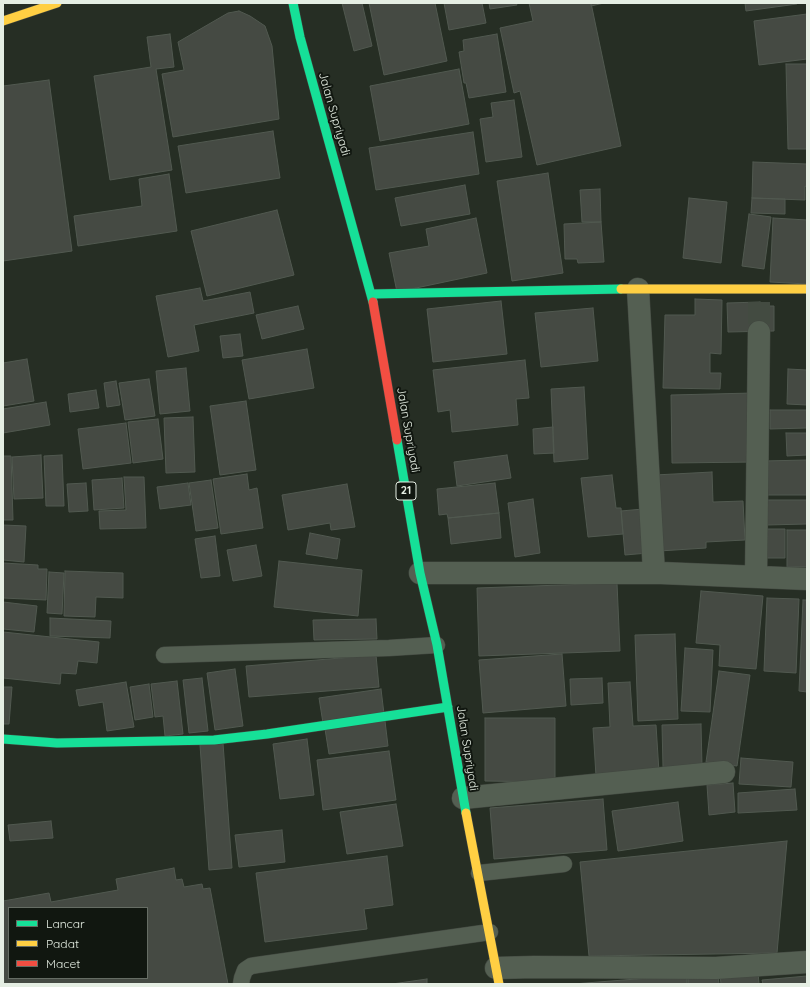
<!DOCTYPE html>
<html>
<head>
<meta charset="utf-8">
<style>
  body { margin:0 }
  #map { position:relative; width:810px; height:987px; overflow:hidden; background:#262e24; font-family:Quicksand,sans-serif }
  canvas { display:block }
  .frame { position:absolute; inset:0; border:4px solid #e5eee3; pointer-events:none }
  .legend { position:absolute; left:8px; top:907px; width:140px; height:72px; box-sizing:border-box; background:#111710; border:1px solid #666d64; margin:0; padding:5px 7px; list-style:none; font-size:12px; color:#e5eee3 }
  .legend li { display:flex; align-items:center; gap:8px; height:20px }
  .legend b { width:20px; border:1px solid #666d64 }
</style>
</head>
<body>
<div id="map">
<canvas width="810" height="987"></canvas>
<div class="frame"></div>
<ul class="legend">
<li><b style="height:5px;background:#16e098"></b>Lancar</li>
<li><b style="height:5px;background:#ffcf43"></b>Padat</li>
<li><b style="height:5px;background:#f24e42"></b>Macet</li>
</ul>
</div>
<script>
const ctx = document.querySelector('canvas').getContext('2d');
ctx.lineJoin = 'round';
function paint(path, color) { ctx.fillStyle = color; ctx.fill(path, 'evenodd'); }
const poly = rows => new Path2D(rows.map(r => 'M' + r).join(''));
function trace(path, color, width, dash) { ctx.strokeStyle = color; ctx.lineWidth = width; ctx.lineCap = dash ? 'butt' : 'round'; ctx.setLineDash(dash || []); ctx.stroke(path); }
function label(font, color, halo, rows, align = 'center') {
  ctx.font = font + ' Quicksand,sans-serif'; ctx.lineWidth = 4; ctx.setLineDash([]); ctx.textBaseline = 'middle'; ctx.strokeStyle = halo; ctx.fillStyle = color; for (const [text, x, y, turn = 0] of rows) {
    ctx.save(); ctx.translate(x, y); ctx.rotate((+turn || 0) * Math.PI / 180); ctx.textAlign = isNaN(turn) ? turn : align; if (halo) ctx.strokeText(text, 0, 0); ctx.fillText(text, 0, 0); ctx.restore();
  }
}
const building = poly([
  [342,3,362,3,372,46,354,51,342,3],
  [369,3,435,3,447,61,384,75,369,3],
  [444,3,482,3,486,23,449,30,444,3],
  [489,3,516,3,517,5,490,9,489,3],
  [529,3,591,3,621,146,537,165,520,91,514,93,500,28,533,21,529,3],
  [591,3,604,3,591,6,591,3],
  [745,3,796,3,797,4,746,11,745,3],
  [239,11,250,16,265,26,272,46,279,119,173,137,162,74,184,70,178,42,228,13,239,11],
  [807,14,807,59,759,65,754,21,807,14],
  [170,34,174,67,156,69,172,170,110,180,94,76,151,67,147,37,170,34],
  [497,34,506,92,469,98,466,83,464,83,459,52,464,51,463,40,497,34],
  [786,64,807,64,807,149,788,149,786,64],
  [459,69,469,124,380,141,370,86,459,69],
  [49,80,72,251,3,261,3,86,49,80],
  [514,100,522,157,486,162,480,119,493,117,491,103,514,100],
  [273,131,280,178,186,193,178,146,273,131],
  [473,132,479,174,376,190,369,148,473,132],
  [753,162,807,164,807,187,805,186,805,200,752,198,753,162],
  [548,173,563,273,512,281,497,181,548,173],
  [169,174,177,231,78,246,74,216,142,206,139,179,169,174],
  [465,185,470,214,401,226,395,198,465,185],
  [600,189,601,222,582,222,580,190,600,189],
  [689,198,727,202,721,263,683,258,689,198],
  [752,198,785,199,785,214,751,213,752,198],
  [277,210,294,275,207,296,191,231,277,210],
  [749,214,771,217,764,269,742,266,749,214],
  [476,218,487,273,397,292,389,253,429,246,426,229,476,218],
  [773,218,807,220,807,284,770,282,773,218],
  [601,222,604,262,578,263,577,259,565,259,564,224,601,222],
  [200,288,203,301,250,292,254,313,194,325,199,351,168,357,156,296,200,288],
  [695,299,722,300,721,354,710,353,710,373,721,373,720,389,663,388,665,315,695,315,695,299],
  [501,301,507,354,433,362,427,309,501,301],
  [760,302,760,306,774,306,774,331,728,332,727,303,760,302],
  [298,306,304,329,262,339,256,315,298,306],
  [593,308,598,361,541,367,535,313,593,308],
  [240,334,243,356,223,358,220,336,240,334],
  [307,349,314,388,249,399,242,360,307,349],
  [27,359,34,401,3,406,3,363,27,359],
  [525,360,529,398,516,399,518,425,452,432,450,410,438,412,433,370,525,360],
  [186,368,190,411,160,414,156,371,186,368],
  [788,369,807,370,807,405,787,404,788,369],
  [149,379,155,416,125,420,119,383,149,379],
  [116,381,120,405,107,407,104,383,116,381],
  [584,387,588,459,554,462,551,389,584,387],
  [96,390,99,408,70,412,68,394,96,390],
  [753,393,755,462,672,463,671,395,753,393],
  [246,401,256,470,220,475,210,406,246,401],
  [46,402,50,425,3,433,3,409,46,402],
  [770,410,807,410,807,428,770,429,770,410],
  [193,417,195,472,166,473,164,418,193,417],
  [158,419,163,459,133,463,128,422,158,419],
  [126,423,131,463,83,469,78,429,126,423],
  [553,427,554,453,534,454,533,429,553,427],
  [786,433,807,433,807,455,787,456,786,433],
  [41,455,43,498,14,499,12,457,41,455],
  [62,455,64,506,46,506,44,456,62,455],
  [507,455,511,478,457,486,454,462,507,455],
  [3,456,11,456,13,520,3,520,3,456],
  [807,460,807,495,764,495,763,461,807,460],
  [712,472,713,502,743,501,745,540,706,542,706,548,659,551,655,475,712,472],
  [247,474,249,490,257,488,263,528,221,534,213,479,247,474],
  [612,475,616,508,621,508,623,534,588,537,581,478,612,475],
  [124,477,144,477,146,528,100,529,99,511,126,510,124,477],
  [122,478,124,508,94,510,92,480,122,478],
  [211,480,218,528,196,531,189,483,211,480],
  [86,483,88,511,69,512,67,484,86,483],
  [188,483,191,505,160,509,157,487,188,483],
  [495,483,499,513,448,518,447,514,439,515,437,489,495,483],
  [347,484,355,527,331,530,330,523,288,530,282,495,347,484],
  [533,499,540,553,515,557,508,503,533,499],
  [767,500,807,500,807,524,767,525,767,500],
  [643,509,648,553,625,555,621,511,643,509],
  [499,513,501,538,451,544,448,518,499,513],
  [3,525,26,526,24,562,3,560,3,525],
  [758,529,785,529,785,558,758,558,758,529],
  [787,530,807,530,807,567,787,567,787,530],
  [310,533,340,539,337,559,306,554,310,533],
  [215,536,220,576,201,578,195,539,215,536],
  [256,545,262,576,233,581,227,550,256,545],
  [279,561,362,570,358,616,274,607,279,561],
  [3,563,38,565,38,569,47,569,46,600,3,598,3,563],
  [65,571,123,573,123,598,96,597,95,617,64,616,65,571],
  [49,572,64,573,62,614,47,613,49,572],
  [617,583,620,651,479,656,477,588,617,583],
  [701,591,763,596,756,669,719,666,720,645,696,643,701,591],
  [767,598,799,599,796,673,764,671,767,598],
  [803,600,807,600,807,692,799,691,803,600],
  [3,602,37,606,34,632,3,629,3,602],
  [50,618,111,621,110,638,50,636,50,618],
  [376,619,377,639,314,640,313,620,376,619],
  [3,632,99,642,97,663,78,661,76,674,61,673,60,684,3,678,3,632],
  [675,634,678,719,638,721,635,635,675,634],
  [685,648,713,650,710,712,681,711,685,648],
  [562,654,566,706,483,713,479,660,562,654],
  [376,655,379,687,249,697,246,666,376,655],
  [235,669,243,726,215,730,207,673,235,669],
  [719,671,750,675,737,766,706,762,719,671],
  [202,678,208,731,189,733,183,680,202,678],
  [602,678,603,703,571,705,570,679,602,678],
  [177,681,183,734,165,736,163,716,155,717,151,684,177,681],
  [126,682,134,727,107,731,103,702,79,706,76,690,126,682],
  [630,682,633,726,656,725,659,772,596,776,593,728,610,727,608,683,630,682],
  [149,684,153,717,135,720,130,687,149,684],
  [3,687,12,687,9,724,3,724,3,687],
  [381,689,384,714,323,723,319,698,381,689],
  [485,718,555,718,555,782,485,781,485,718],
  [385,721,388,746,329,754,325,729,385,721],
  [701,724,702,766,663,767,662,725,701,724],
  [307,739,314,795,280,799,273,744,307,739],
  [223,743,232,868,209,870,200,745,223,743],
  [389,751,396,800,323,810,317,760,389,751],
  [741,758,793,762,791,787,739,784,741,758],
  [733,783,735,812,709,815,707,785,733,783],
  [795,789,797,810,738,813,738,793,795,789],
  [603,799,607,850,494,859,490,808,603,799],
  [678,802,683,841,618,851,612,811,678,802],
  [396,804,403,846,347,854,340,812,396,804],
  [51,821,53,838,10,841,8,825,51,821],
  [282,830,285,862,239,867,235,835,282,830],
  [787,841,777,953,589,956,580,862,787,841],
  [387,856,393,905,364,909,367,929,265,942,256,873,387,856],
  [174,868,176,880,182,879,184,887,202,884,203,889,210,888,228,984,5,984,3,976,3,901,49,893,51,902,118,890,116,879,174,868],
  [9,908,147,908,147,978,9,978,9,908],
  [758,972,759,984,721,984,720,975,758,972],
  [687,975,687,984,573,984,687,975],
  [718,975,719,984,688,984,688,978,718,975],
  [807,976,807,984,763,984,762,980,807,976],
  [427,979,427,984,392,984,427,979]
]);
paint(building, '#454a43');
trace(building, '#515950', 1);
trace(poly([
  [759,302,759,332]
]), '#434b41', 22, [22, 11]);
const lane = poly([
  [164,655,389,648,437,645],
  [479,873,564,864],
  [241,984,242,978,245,970,251,966,257,965,490,932]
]);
const street = poly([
  [638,289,654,573],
  [420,573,661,573,807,579],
  [756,577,759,332],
  [463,798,724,772],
  [496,968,534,967,716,968,807,962]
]);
const fast = poly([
  [293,3,300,37,373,302],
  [372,294,621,289],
  [397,440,420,573,437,645,466,813],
  [3,739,57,743,214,740,267,734,448,707]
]);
const slow = poly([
  [3,21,57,3],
  [621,289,807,289],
  [466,813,499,984]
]);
const jam = poly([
  [373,302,397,440]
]);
trace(lane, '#424840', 17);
trace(street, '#424840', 23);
trace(fast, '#424840', 10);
trace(slow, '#424840', 10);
trace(jam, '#424840', 10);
trace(lane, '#545f52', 16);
trace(street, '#545f52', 22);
trace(fast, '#16e098', 9);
trace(slow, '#ffcf43', 9);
trace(jam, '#f24e42', 9);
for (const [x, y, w] of [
  [406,491,20]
]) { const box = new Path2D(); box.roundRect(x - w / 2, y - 9, w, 18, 3); ctx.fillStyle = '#111710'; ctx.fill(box); trace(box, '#e5eee3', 1); }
label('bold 11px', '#e5eee3', null, [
  ["21",406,491]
]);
label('12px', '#e5eee3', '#111710', [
  ["Jalan Supriyadi",334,114,74],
  ["Jalan Supriyadi",408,430,80],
  ["Jalan Supriyadi",467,748,81]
]);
</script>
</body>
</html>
